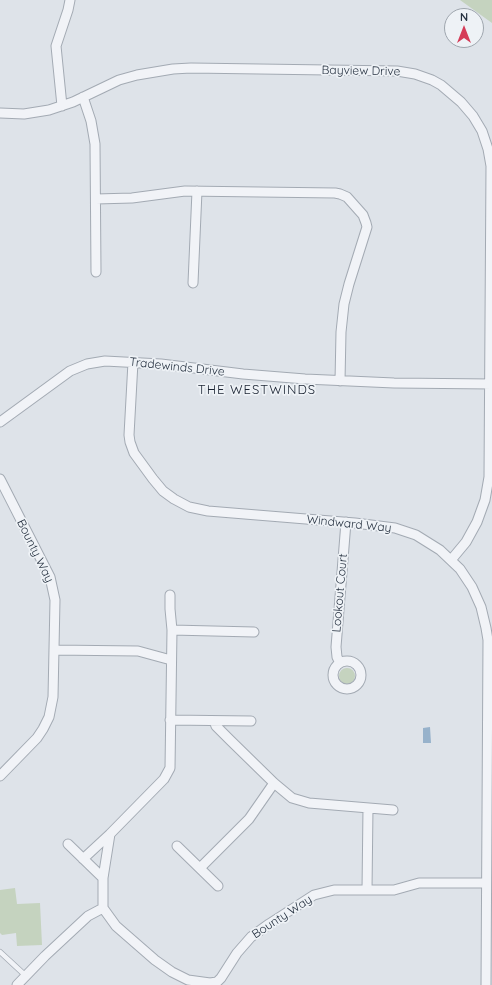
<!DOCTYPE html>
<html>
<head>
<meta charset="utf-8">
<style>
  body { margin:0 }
  #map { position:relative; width:492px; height:985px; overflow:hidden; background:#dee3e9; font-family:Quicksand,sans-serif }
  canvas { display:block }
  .north { position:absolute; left:444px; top:8px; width:40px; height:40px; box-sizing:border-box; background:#eef2f6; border:1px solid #9ea5ad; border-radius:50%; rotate:0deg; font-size:11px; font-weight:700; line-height:16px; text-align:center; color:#263140 }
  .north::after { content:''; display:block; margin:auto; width:14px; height:18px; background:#d53c58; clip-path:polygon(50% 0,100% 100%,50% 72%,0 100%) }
</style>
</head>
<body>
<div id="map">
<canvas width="492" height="985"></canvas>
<div class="north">N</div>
</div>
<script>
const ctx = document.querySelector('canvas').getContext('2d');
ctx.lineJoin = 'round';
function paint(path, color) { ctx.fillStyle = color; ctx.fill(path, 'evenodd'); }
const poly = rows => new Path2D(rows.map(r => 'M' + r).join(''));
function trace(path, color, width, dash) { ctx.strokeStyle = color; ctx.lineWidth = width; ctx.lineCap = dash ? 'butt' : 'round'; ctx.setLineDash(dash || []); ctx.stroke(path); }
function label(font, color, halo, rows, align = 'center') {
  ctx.font = font + ' Quicksand,sans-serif'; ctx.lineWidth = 3.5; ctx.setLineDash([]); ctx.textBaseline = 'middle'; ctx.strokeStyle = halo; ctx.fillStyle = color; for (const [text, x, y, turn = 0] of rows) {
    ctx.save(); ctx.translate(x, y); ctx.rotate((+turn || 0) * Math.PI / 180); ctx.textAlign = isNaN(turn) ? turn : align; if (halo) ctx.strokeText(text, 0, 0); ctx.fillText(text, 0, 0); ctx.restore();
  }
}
paint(poly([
  [460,0,492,0,492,23],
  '339 676a8 8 0 1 1 16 0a8 8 0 1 1-16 0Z',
  [15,888,17,904,40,903,42,945,17,946,16,933,2,935,0,933,0,890]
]), '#c5d3bf');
paint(poly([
  [430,727,431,743,423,743,423,728]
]), '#97b2cb');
const lane = poly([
  [0,952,26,976]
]);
const street = poly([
  [83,97,91,121,95,144,96,272],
  [62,106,56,46,68,10,70,0],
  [0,113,24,114,49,110,73,102,119,80,137,75,173,69,191,68,397,71,415,74,432,80,441,85,461,102,473,116,482,131,488,149,491,166,489,477,485,500,477,522,466,542,451,560],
  [96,199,132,198,185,191,335,193,340,194,347,197,363,215,366,223,367,227,349,284,344,304,341,332,340,381],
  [193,283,197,191],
  [133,362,129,435,130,442,134,453,153,479,163,491,174,499,189,507,208,511,355,523,395,528,416,535,440,550,460,569,472,587,481,607,486,628,488,640,486,985],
  [0,422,70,371,87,364,105,361,161,364,243,374,305,379,394,383,492,384],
  [0,479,50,577,55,600,53,697,49,717,43,729,37,738,0,776],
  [172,630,254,632],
  [54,650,138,651,171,660],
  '333 675a14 14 0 1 1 28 0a14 14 0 1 1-28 0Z',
  [340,663,337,657,336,647,346,522],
  [170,720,251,721],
  [214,721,216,726,230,740,274,783,292,798,309,803,393,810],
  [68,844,103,878],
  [177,846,218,886],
  [83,859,110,834],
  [200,868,249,819,274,783],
  [367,890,368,808],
  [103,908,103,878,110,834,164,779,170,768,172,630,170,609,170,595],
  [17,985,45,956,88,916,103,908,116,926,155,960,172,972,188,980,210,983,217,982,221,978,237,953,251,937,269,924,314,895,334,890,394,890,419,883,486,883]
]);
trace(lane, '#a3aab3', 6);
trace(street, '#a3aab3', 11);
trace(lane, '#f1f3f7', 4.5);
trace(street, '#f1f3f7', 9);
label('12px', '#263140', '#eef2f6', [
  ["Bayview Drive",361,71,1],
  ["Tradewinds Drive",177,367,6],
  ["Windward Way",349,524,6],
  ["Bounty Way",35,551,64],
  ["Lookout Court",340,593,-85],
  ["Bounty Way",282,917,-33]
]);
ctx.letterSpacing = '1px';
label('13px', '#192231', '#eef2f6', [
  ["THE WESTWINDS",257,390]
]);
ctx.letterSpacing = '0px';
</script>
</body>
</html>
